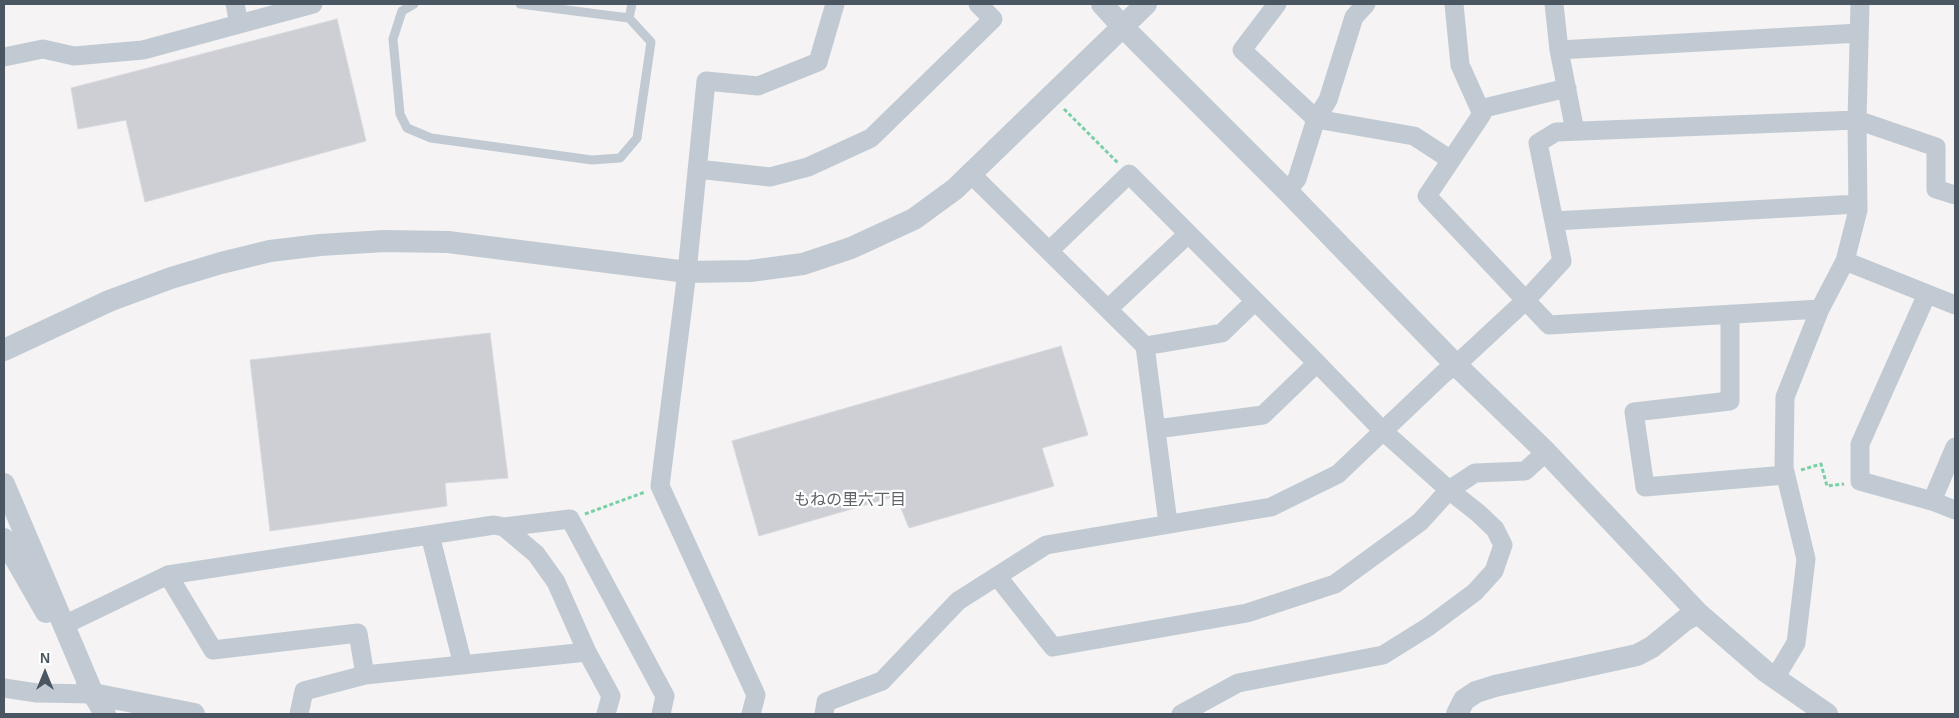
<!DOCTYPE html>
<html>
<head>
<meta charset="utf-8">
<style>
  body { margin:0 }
  #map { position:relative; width:1959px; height:718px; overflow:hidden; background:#f5f3f3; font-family:Arial,sans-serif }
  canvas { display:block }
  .frame { position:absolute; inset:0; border:5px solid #4a5661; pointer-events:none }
  .north { position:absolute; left:20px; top:648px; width:50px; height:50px; -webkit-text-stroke:4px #fff; paint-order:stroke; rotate:0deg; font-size:14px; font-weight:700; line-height:20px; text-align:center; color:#4a5661 }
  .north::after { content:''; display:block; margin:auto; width:18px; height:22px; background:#4a5661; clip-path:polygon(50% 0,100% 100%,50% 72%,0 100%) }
</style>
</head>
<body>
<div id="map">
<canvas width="1959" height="718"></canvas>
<div class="frame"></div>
<div class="north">N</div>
</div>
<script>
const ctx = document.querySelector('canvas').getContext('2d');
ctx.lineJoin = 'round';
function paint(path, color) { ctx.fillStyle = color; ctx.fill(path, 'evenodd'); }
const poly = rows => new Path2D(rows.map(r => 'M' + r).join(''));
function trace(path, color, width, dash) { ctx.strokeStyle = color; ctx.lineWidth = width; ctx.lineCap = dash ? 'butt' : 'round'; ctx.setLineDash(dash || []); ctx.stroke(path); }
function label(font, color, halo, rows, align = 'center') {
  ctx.font = font + ' Arial,"Noto Sans JP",sans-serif'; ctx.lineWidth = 4.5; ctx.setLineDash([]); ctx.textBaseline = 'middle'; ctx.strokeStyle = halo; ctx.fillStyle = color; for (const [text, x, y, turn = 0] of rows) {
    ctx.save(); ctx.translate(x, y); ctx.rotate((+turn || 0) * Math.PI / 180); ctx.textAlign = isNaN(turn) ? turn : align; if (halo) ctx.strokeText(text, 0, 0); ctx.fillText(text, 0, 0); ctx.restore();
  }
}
const building = poly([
  [337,19,366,141,145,202,126,120,78,129,71,88,337,19],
  [490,333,508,478,445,483,447,506,270,531,250,360,490,333],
  [1061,346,1088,435,1042,448,1054,486,909,528,896,496,759,536,732,441,1061,346]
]);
paint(building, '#cdcfd5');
trace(building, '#d7d9de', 1);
trace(poly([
  [1064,109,1118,163],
  [1801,470,1821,464,1827,486,1844,484],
  [585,514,645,492]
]), '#7ad0a6', 3, [4, 2.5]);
trace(poly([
  [414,4,402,11,393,39,400,114,407,128,431,138,592,160,620,158,637,138,651,42,629,18,520,4],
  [629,18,632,4]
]), '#c1cad2', 9);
trace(poly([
  [235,4,239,24],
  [1277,4,1242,50,1316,119,1414,136,1451,160],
  [1454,4,1460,65,1482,114,1427,196,1549,325,1820,309],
  [1554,4,1559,50,1575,131],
  [1559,50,1859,33],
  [4,57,43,49,74,56,143,50,313,4],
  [1480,109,1567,88],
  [697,169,770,177,808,167,871,138,993,19,978,4],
  [971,174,1145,346,1168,523],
  [1287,191,1297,179,1316,119,1328,100,1354,17,1366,4],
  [1554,221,1858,204],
  [1049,251,1129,174,1317,363,1263,415,1156,429],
  [1845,261,1858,210,1857,120,1860,4],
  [1927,294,1860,444,1860,481,1932,501],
  [1108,309,1188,234],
  [1730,314,1730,401,1634,412,1645,487,1785,475],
  [1145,346,1222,333,1255,301],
  [1955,447,1932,501,1955,510],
  [504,527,570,519,665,696,661,714],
  [430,535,463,665],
  [168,575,213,650,358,633,365,675],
  [997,576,1053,647,1247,613,1335,584,1420,522,1449,490,1475,473,1525,471,1546,452],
  [64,625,168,575,494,525,504,527,536,554,556,582,587,652,611,696,606,714],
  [1775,678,1796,643,1806,559,1784,468,1785,397,1820,309,1845,261,1955,305],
  [4,688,37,693,93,694],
  [299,714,304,691,365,675,587,652],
  [751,714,756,695,660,486,687,272,706,81,758,86,818,62,835,4],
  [824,714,826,702,882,681,958,601,1046,545,1271,507,1338,474,1383,431,1317,363],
  [1181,714,1238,683,1383,655,1428,627,1475,592,1494,571,1503,545,1495,529,1478,513,1449,490,1383,431,1444,373,1456,365,1526,300,1562,261,1538,143,1556,132,1857,120,1936,147,1936,189,1955,195]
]), '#c1cad2', 19);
trace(poly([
  [1102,4,1123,27,1287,191,1456,365,1546,452,1698,613,1765,671,1827,714],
  [4,350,109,301,171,278,221,263,270,251,320,245,385,241,448,242,687,272,750,271,803,264,851,248,914,219,955,189,1146,4],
  [4,484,93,694],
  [4,539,46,612],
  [87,683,105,714],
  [93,694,194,714],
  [1457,714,1464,700,1476,692,1495,686,1637,655,1652,647,1685,620,1698,613]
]), '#c1cad2', 22);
label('16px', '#5f6368', '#fff', [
  ["もねの里六丁目",850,501]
]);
</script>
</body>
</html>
